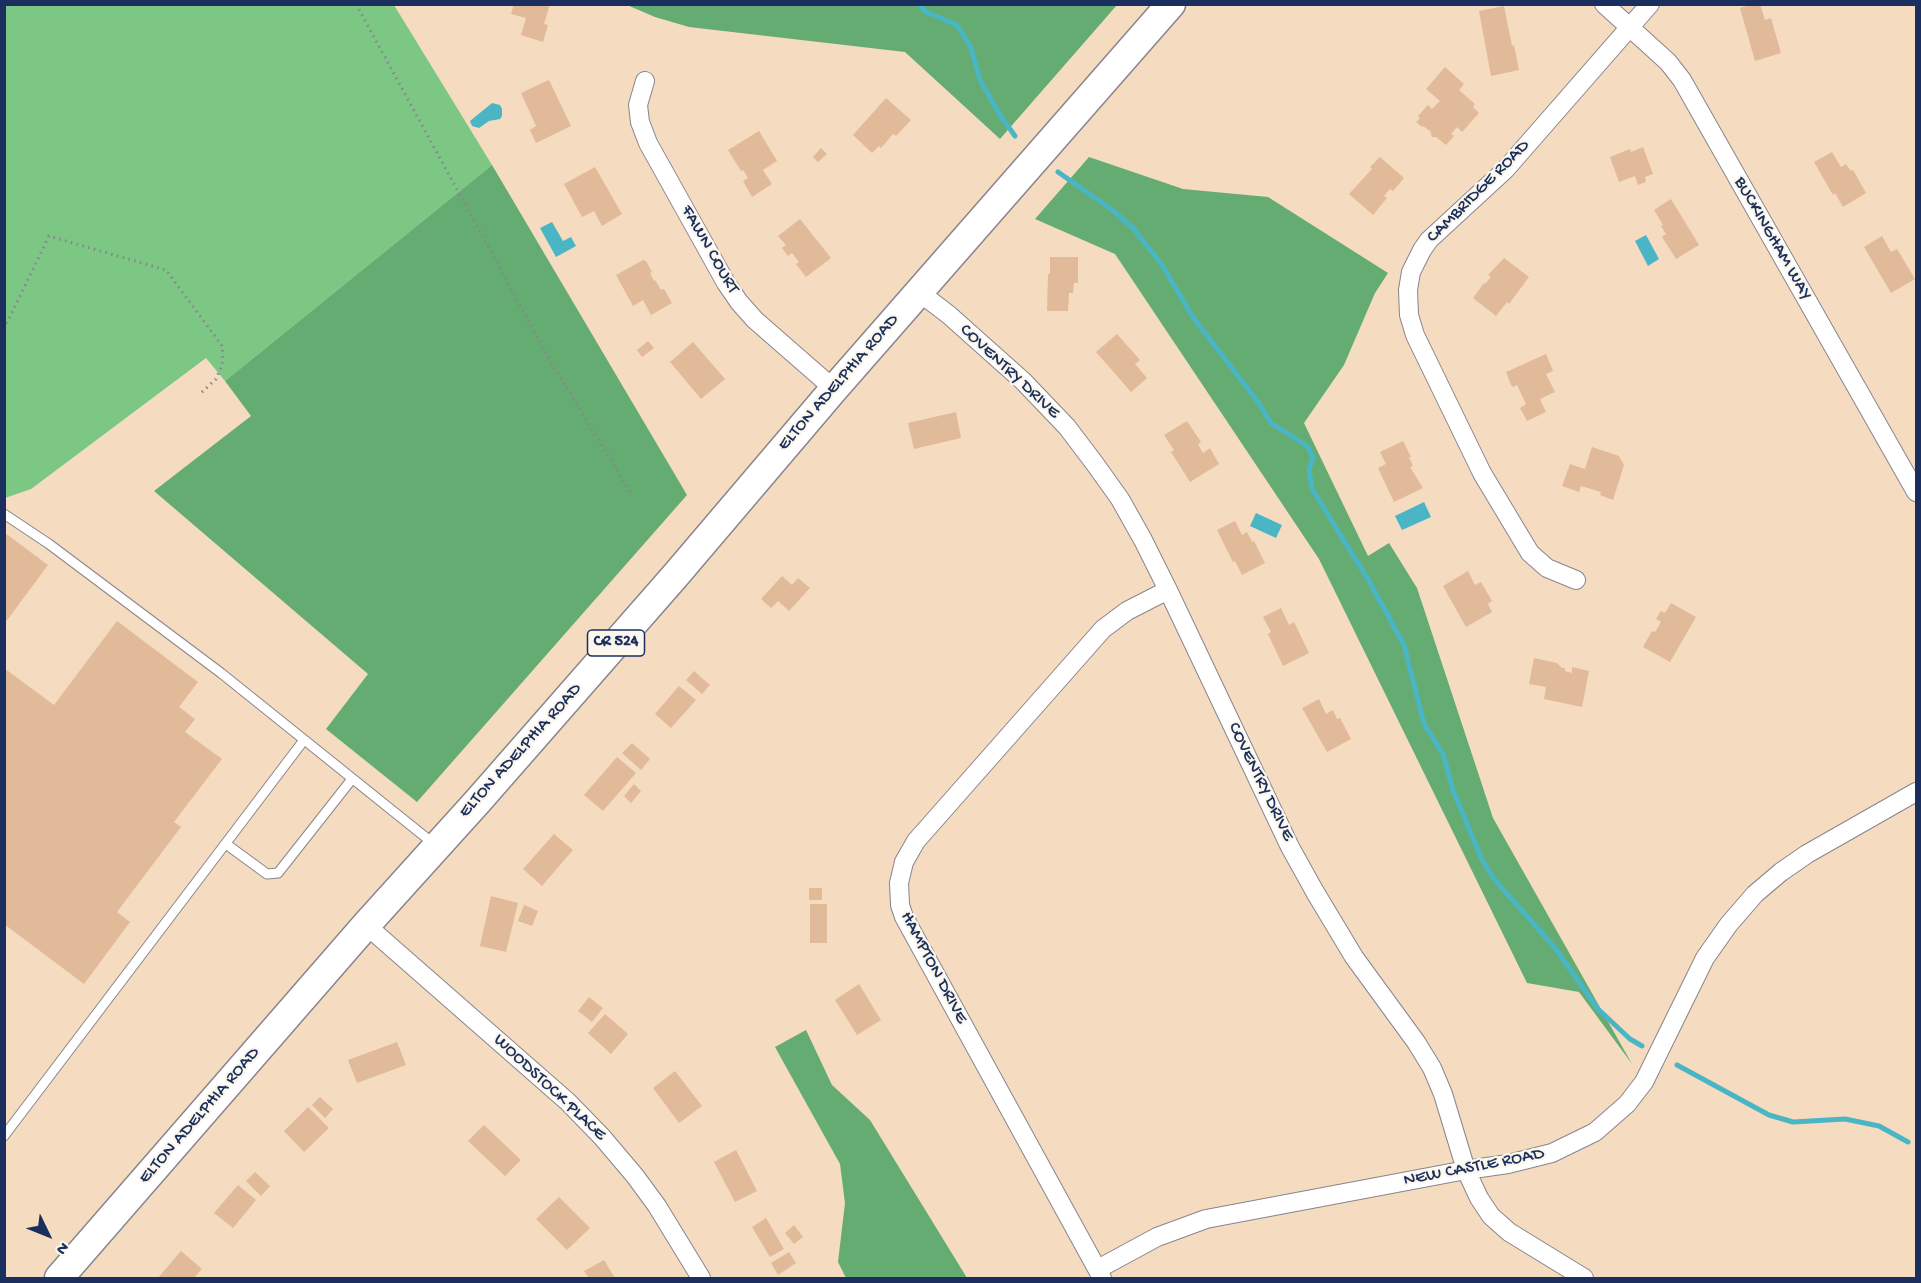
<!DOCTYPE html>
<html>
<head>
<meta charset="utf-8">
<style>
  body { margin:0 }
  #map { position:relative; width:1921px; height:1283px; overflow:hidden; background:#f5dbbf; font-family:"Gochi Hand",sans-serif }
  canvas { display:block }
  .frame { position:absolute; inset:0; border:6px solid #1b2f5e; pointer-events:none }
  .north { position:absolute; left:18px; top:1205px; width:60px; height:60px; -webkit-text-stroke:4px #fbf7ec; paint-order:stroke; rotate:133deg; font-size:16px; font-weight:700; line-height:24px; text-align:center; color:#1b2f5e }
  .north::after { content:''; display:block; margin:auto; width:21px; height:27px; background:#1b2f5e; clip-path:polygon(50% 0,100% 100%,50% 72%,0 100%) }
</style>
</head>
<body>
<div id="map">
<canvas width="1921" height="1283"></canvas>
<div class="frame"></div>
<div class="north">N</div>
</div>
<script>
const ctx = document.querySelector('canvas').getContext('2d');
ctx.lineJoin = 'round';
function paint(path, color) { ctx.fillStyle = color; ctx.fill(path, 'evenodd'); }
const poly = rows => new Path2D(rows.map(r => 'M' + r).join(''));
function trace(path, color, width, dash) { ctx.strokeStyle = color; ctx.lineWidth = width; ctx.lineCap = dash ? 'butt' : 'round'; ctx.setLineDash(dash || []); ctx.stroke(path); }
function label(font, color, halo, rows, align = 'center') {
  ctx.font = font + ' "Gochi Hand",sans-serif'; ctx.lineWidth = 4.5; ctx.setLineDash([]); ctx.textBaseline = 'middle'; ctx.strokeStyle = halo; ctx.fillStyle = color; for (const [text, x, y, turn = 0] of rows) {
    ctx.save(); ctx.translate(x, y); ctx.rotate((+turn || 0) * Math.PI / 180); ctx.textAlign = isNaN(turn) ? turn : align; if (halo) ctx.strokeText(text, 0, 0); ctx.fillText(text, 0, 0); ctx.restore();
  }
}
paint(poly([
  [4,5,394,5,492,165,225,381,206,358,31,489,5,498]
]), '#7cc784');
paint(poly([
  [627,5,1117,4,1117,5,1000,139,905,52,689,27,655,17],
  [1089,157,1183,189,1268,197,1388,273,1375,293,1344,365,1304,423,1368,556,1389,543,1417,588,1493,818,1632,1064,1579,992,1527,983,1319,559,1115,254,1035,219],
  [492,165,687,495,417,802,326,729,368,674,154,491,251,416,225,381],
  [806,1030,832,1085,870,1120,967,1278,846,1278,838,1262,845,1203,840,1164,775,1047]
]), '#65ac72');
paint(poly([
  [492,103,500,105,502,109,502,116,500,119,489,121,479,128,472,126,470,121],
  [552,222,563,241,571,237,576,246,556,257,540,228],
  [1646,235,1659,259,1648,266,1635,241],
  [1424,502,1431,517,1402,530,1395,516],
  [1256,513,1282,525,1276,538,1250,526]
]), '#4ab6c5');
trace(poly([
  [919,4,926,12,957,25,971,48,980,80,1000,115,1015,136],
  [1058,172,1111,209,1133,228,1162,265,1192,316,1258,402,1271,423,1307,446,1313,457,1309,470,1312,489,1369,581,1404,645,1424,724,1443,754,1453,790,1482,860,1495,880,1555,948,1598,1009,1630,1039,1642,1046],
  [1677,1065,1769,1115,1793,1122,1845,1119,1879,1126,1908,1142]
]), '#4ab6c5', 5);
paint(poly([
  [514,4,550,4,544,24,548,25,543,42,521,35,526,18,511,14],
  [1753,4,1760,4,1765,20,1771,18,1781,53,1755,61,1740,8],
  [1504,6,1512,46,1514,45,1519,70,1491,76,1479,11],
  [1445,67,1464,84,1459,90,1475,104,1473,107,1479,113,1462,132,1457,127,1451,134,1454,136,1446,145,1436,137,1432,137,1430,131,1423,126,1422,127,1416,122,1420,118,1418,116,1428,105,1432,109,1440,101,1426,89],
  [549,80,571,126,536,143,530,130,536,126,521,93],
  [886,98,911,120,896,136,893,134,881,148,879,146,872,153,853,135],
  [759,131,777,161,763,170,772,184,752,197,743,181,748,178,743,170,741,171,728,150],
  [1643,147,1653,174,1645,177,1646,182,1638,185,1635,176,1619,182,1610,157,1630,149,1631,152],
  [821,148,827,154,818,162,813,157],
  [1832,152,1841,167,1846,164,1851,171,1853,170,1866,193,1843,207,1835,193,1833,195,1814,162],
  [1380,157,1404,178,1393,191,1390,189,1384,196,1387,198,1373,215,1349,194,1372,169,1370,167],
  [595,167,622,214,602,226,594,211,582,217,564,184],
  [1671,199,1699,245,1676,259,1662,237,1666,234,1661,226,1663,225,1654,210],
  [800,219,831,258,806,277,796,264,799,262,792,253,788,256,782,248,786,245,778,236],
  [1882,236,1891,252,1897,249,1915,279,1891,293,1864,247],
  [1050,257,1078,257,1078,283,1074,283,1073,293,1069,293,1068,311,1047,311,1048,274,1050,274],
  [1504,258,1529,277,1509,304,1507,302,1496,316,1473,298,1484,283,1485,284,1491,277,1488,275],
  [643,260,646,261,652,272,650,273,654,281,655,280,661,290,664,289,672,303,651,315,643,300,633,306,616,275],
  [1117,334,1140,360,1135,364,1147,378,1131,392,1096,352],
  [648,341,654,348,642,357,637,350],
  [693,342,725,379,701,399,670,362],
  [1546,354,1553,371,1546,374,1555,392,1540,399,1546,412,1527,421,1520,408,1526,404,1517,385,1513,387,1511,385,1506,372],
  [956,412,961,438,914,449,908,423],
  [1187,421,1201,442,1198,444,1203,453,1210,448,1219,464,1190,482,1171,452,1174,450,1164,435],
  [1403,441,1411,457,1409,457,1413,466,1410,467,1423,488,1394,502,1378,468,1386,464,1380,452],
  [1592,447,1619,456,1624,465,1613,500,1600,495,1601,492,1581,486,1579,492,1562,486,1570,464,1585,469],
  [1235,521,1242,535,1247,532,1252,542,1254,541,1265,563,1242,575,1235,561,1233,562,1217,530],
  [5,533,48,565,5,623],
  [1468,571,1475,585,1481,582,1492,601,1488,604,1492,612,1466,627,1443,586],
  [782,576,792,585,798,578,810,588,789,611,778,601,771,608,761,599],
  [1671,603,1696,617,1670,662,1643,647,1652,631,1655,632,1661,622,1656,619,1661,611,1665,613],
  [1281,608,1289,625,1294,622,1309,653,1283,666,1268,634,1271,632,1263,617],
  [117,621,198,682,179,707,195,719,185,732,222,759,174,822,181,827,117,912,130,922,84,984,4,924,4,668,54,705],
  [1534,658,1557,663,1562,668,1565,668,1565,671,1572,673,1572,667,1589,671,1582,707,1544,699,1546,687,1529,684],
  [694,671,710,685,702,694,686,680],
  [679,686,696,700,671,728,655,714],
  [1319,699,1326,714,1333,710,1337,719,1340,718,1351,739,1327,752,1302,708],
  [632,743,650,759,641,770,622,753],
  [617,757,636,773,603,811,584,795],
  [634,784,641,791,631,803,624,796],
  [554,834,573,850,542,886,523,869],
  [809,888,822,888,822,900,809,900],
  [491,896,518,903,506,952,480,946],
  [810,904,827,904,827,943,810,943],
  [524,905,538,911,532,926,518,921],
  [859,984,881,1020,857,1035,835,1000],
  [589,997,603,1008,592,1022,578,1011],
  [605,1014,628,1034,611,1054,588,1033],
  [397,1042,406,1065,357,1083,348,1060],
  [675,1071,702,1106,679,1123,653,1088],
  [320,1097,333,1109,325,1118,312,1105],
  [308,1107,329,1128,304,1152,284,1131],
  [484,1125,521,1160,505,1176,468,1141],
  [736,1150,757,1191,735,1202,714,1162],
  [255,1172,270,1186,261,1196,246,1181],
  [238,1185,256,1200,233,1228,214,1213],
  [559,1197,590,1228,567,1250,536,1219],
  [766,1218,784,1249,770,1257,752,1227],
  [794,1225,803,1237,794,1244,785,1233],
  [181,1251,202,1269,194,1278,158,1278],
  [789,1252,796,1263,778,1275,771,1263],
  [604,1260,615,1278,589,1278,584,1271]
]), '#e1ba9a');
const service = poly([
  [4,514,49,544,221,673,434,844],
  [226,844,267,874,278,873,352,779],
  [4,1136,304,740]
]);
const minor = poly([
  [1604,4,1668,62,1682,80,1916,492],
  [645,81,638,105,640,122,648,143,726,283,739,302,755,320,834,389],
  [919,292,949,315,1023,381,1067,427,1095,464,1120,499,1143,540,1168,590,1290,847,1315,892,1354,957,1416,1042,1432,1068,1443,1094,1466,1170,1479,1198,1491,1216,1509,1232,1584,1278],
  [1576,580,1547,568,1530,553,1482,473,1415,335,1409,315,1408,290,1411,272,1422,250,1429,240,1505,170,1650,4],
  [366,925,568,1102,602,1137,635,1176,657,1206,701,1278],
  [1098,1269,1157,1237,1206,1219,1466,1170,1508,1164,1552,1153,1595,1132,1627,1104,1644,1082,1705,958,1729,924,1755,894,1781,872,1807,854,1916,792],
  [1102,1278,904,917,900,905,899,883,904,862,916,841,1103,629,1127,611,1168,590]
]);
const primary = poly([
  [59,1278,366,925,478,801,675,576,834,389,1171,4]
]);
trace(service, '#88858e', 11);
trace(minor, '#88858e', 20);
trace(primary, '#88858e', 31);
trace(poly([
  [356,4,552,364,630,492],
  [4,329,49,236,166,270,223,347,222,365,216,379,201,393]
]), '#88858e', 3, [1.5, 4.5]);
trace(service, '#fff', 9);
trace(minor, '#fff', 18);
trace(primary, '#fff', 28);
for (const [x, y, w] of [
  [616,643,57]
]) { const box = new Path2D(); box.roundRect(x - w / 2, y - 13, w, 26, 4.5); ctx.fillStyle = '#fbf7ec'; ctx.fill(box); trace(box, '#1b2f5e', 1.5); }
label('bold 16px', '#1b2f5e', null, [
  ["CR 524",616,643]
]);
label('18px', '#1b2f5e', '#fbf7ec', [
  ["CAMBRIDGE ROAD",1479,192,-45],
  ["BUCKINGHAM WAY",1772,239,60],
  ["FAWN COURT",709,250,60],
  ["COVENTRY DRIVE",1009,372,43],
  ["ELTON ADELPHIA ROAD",839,383,-49],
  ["ELTON ADELPHIA ROAD",521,751,-48],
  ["COVENTRY DRIVE",1260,782,64],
  ["HAMPTON DRIVE",933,968,62],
  ["WOODSTOCK PLACE",549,1088,43],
  ["ELTON ADELPHIA ROAD",200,1116,-49],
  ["NEW CASTLE ROAD",1474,1168,-11]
]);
</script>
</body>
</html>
